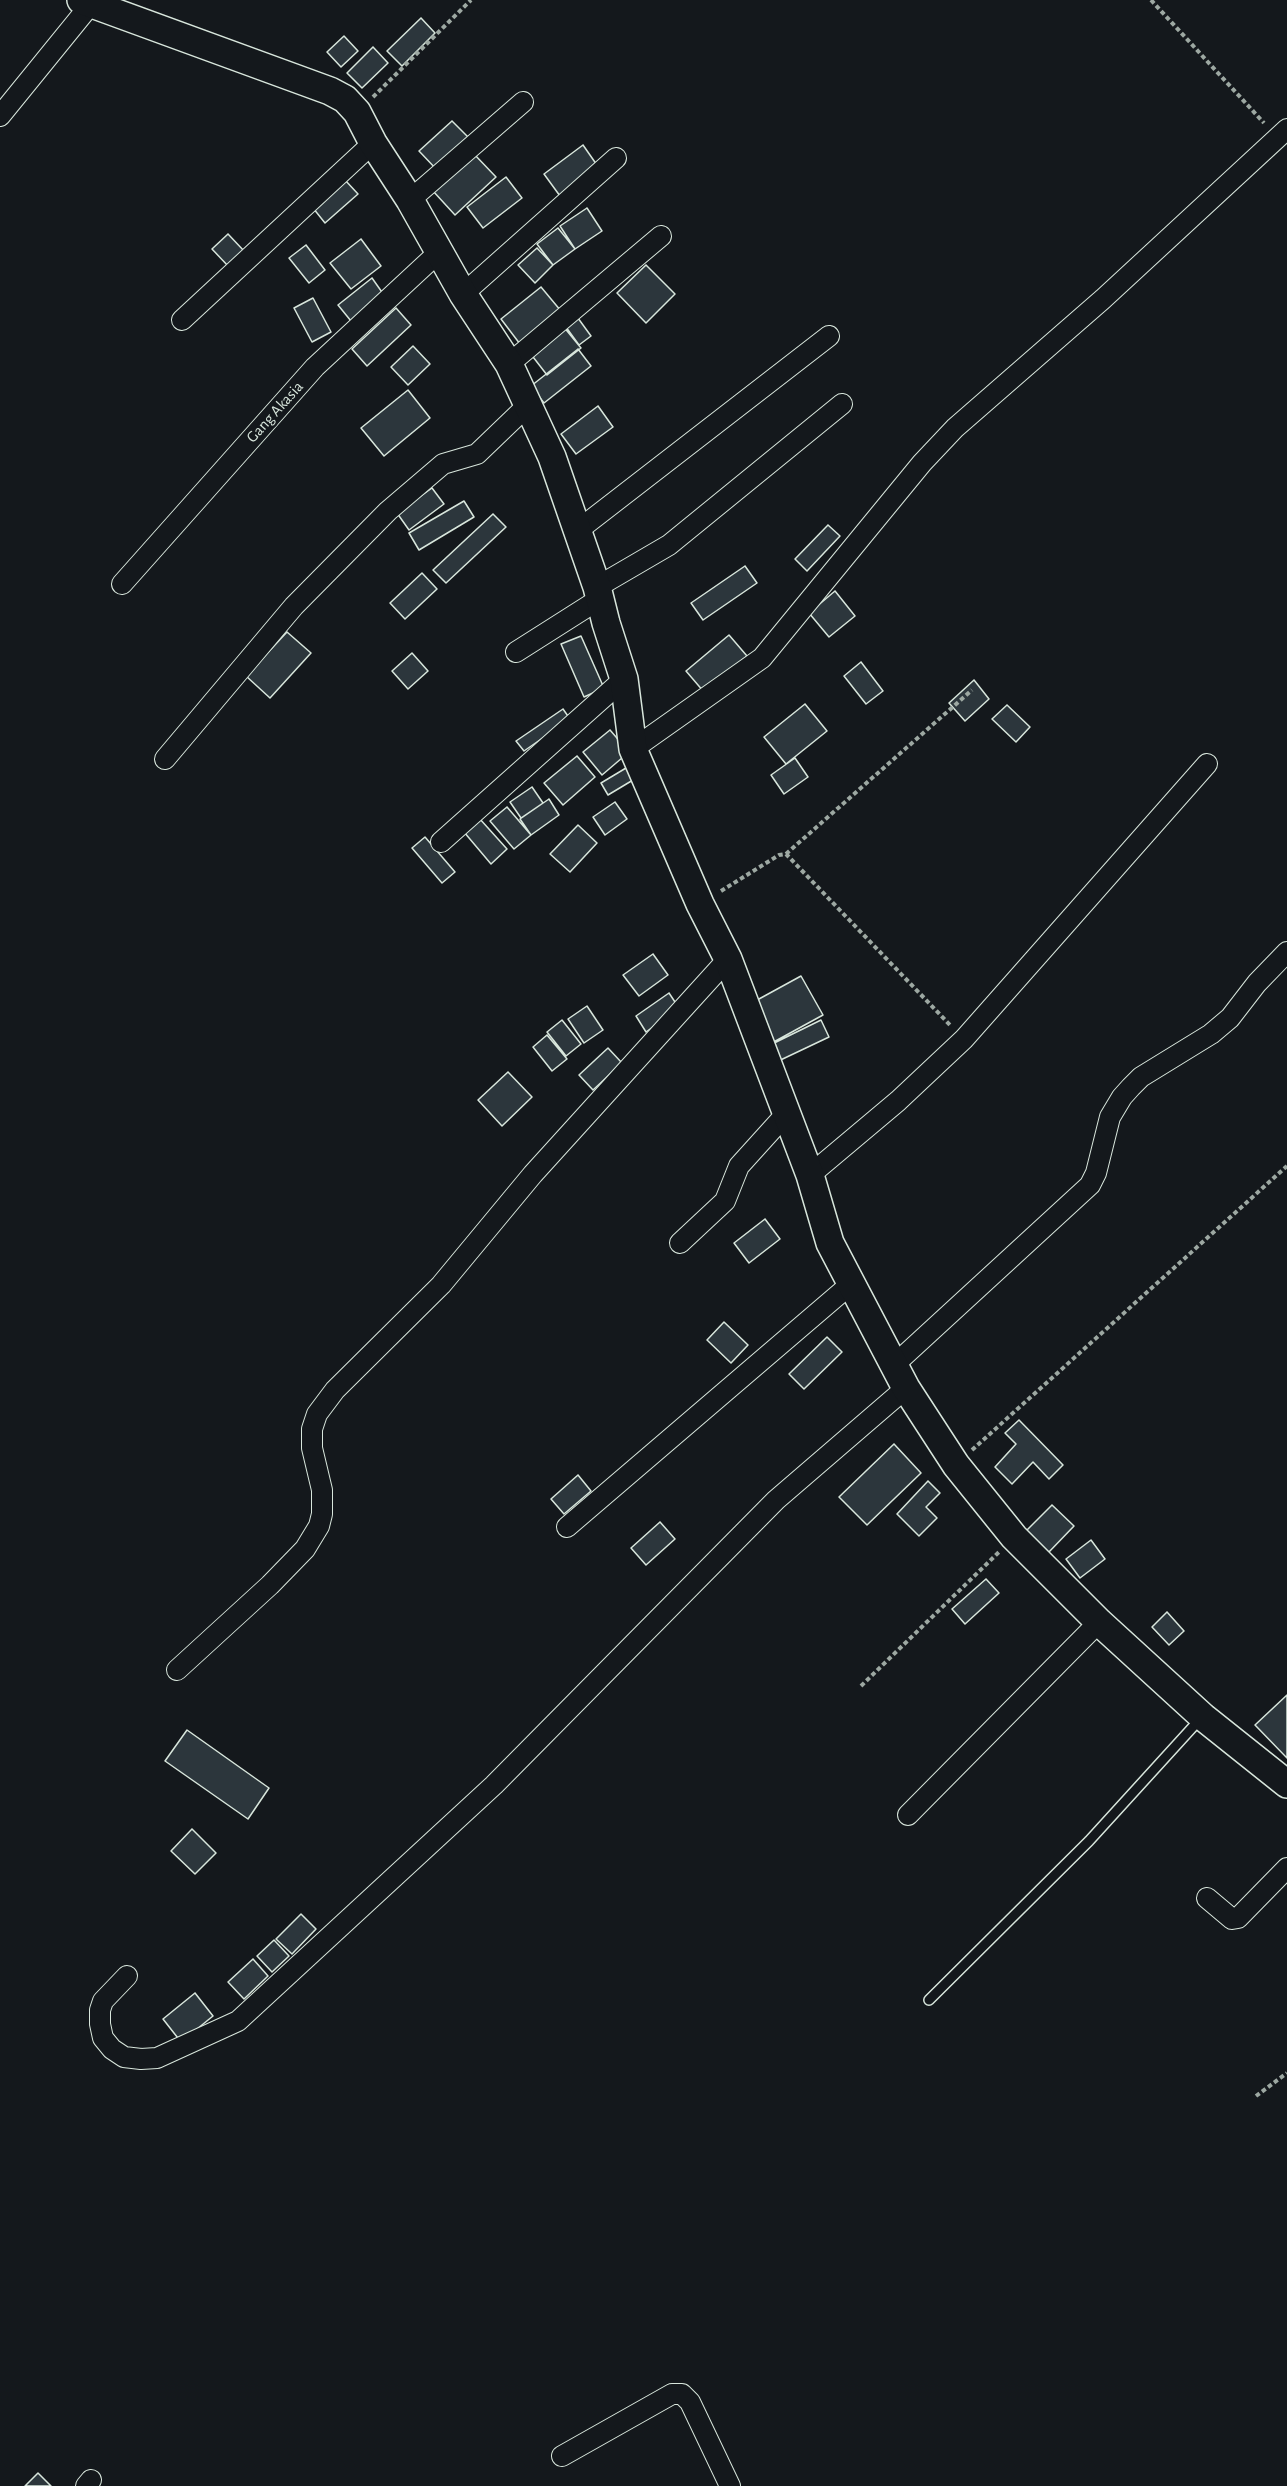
<!DOCTYPE html>
<html>
<head>
<meta charset="utf-8">
<style>
  body { margin:0 }
  canvas { display:block; background:#14181c }
</style>
</head>
<body>
<canvas width="1287" height="2486"></canvas>
<script>
const ctx = document.querySelector('canvas').getContext('2d');
ctx.lineJoin = 'round';
function paint(path, color) { ctx.fillStyle = color; ctx.fill(path, 'evenodd'); }
const poly = rows => new Path2D(rows.map(r => 'M' + r).join(''));
function trace(path, color, width, dash) { ctx.strokeStyle = color; ctx.lineWidth = width; ctx.lineCap = dash ? 'butt' : 'round'; ctx.setLineDash(dash || []); ctx.stroke(path); }
function label(font, color, halo, rows, align = 'center') {
  ctx.font = font + ' "Alegreya Sans",sans-serif'; ctx.lineWidth = 4.5; ctx.setLineDash([]); ctx.textBaseline = 'middle'; ctx.strokeStyle = halo; ctx.fillStyle = color; for (const [text, x, y, turn = 0] of rows) {
    ctx.save(); ctx.translate(x, y); ctx.rotate((+turn || 0) * Math.PI / 180); ctx.textAlign = isNaN(turn) ? turn : align; if (halo) ctx.strokeText(text, 0, 0); ctx.fillText(text, 0, 0); ctx.restore();
  }
}
const building = poly([
  [421,18,435,33,402,66,387,51,421,18],
  [344,36,358,51,341,67,327,52,344,36],
  [373,47,388,63,362,88,347,73,373,47],
  [452,121,471,140,438,171,419,151,452,121],
  [583,145,599,168,560,196,544,174,583,145],
  [474,154,496,177,455,215,433,191,474,154],
  [506,177,522,198,483,228,467,207,506,177],
  [345,180,358,194,325,223,313,208,345,180],
  [587,208,602,231,575,249,560,226,587,208],
  [558,228,575,249,553,265,537,244,558,228],
  [228,234,245,252,229,267,212,249,228,234],
  [361,239,381,266,351,289,330,263,361,239],
  [306,245,325,270,309,283,289,258,306,245],
  [537,248,553,265,535,283,518,265,537,248],
  [646,265,675,294,646,323,617,293,646,265],
  [372,278,384,295,351,321,338,305,372,278],
  [541,287,561,311,520,344,501,319,541,287],
  [313,298,331,332,312,342,294,308,313,298],
  [396,308,411,325,367,366,352,349,396,308],
  [575,314,591,336,579,345,563,323,575,314],
  [563,326,581,348,547,375,530,353,563,326],
  [413,346,430,364,408,385,391,367,413,346],
  [578,349,591,366,544,403,531,386,578,349],
  [408,390,430,418,384,456,361,428,408,390],
  [598,406,613,427,576,454,561,434,598,406],
  [432,488,444,504,409,530,397,513,432,488],
  [464,501,474,517,419,550,409,533,464,501],
  [493,514,506,527,446,583,433,570,493,514],
  [828,525,840,536,807,571,795,559,828,525],
  [745,566,757,583,703,620,691,603,745,566],
  [422,573,437,589,405,619,390,603,422,573],
  [835,591,855,616,829,637,809,613,835,591],
  [287,632,311,653,270,698,246,676,287,632],
  [729,635,747,656,704,692,686,671,729,635],
  [581,636,604,688,584,697,561,644,581,636],
  [412,653,428,671,408,689,392,671,412,653],
  [861,662,883,691,866,704,844,676,861,662],
  [974,680,989,699,965,721,949,703,974,680],
  [805,704,827,731,786,764,764,737,805,704],
  [1007,705,1030,727,1016,742,992,719,1007,705],
  [563,709,570,719,524,751,516,741,563,709],
  [610,730,629,752,602,775,583,752,610,730],
  [577,756,595,777,563,805,544,783,577,756],
  [795,758,808,777,784,794,771,775,795,758],
  [626,768,633,780,608,795,601,783,626,768],
  [532,787,543,803,521,818,510,802,532,787],
  [549,799,559,815,531,835,520,819,549,799],
  [615,802,627,819,605,835,593,817,615,802],
  [507,807,531,835,514,849,490,821,507,807],
  [479,818,507,849,491,864,464,832,479,818],
  [578,825,597,843,570,872,550,854,578,825],
  [425,837,455,872,442,883,412,848,425,837],
  [653,954,668,975,639,996,623,975,653,954],
  [801,976,823,1015,770,1044,748,1005,801,976],
  [669,993,679,1008,646,1032,636,1016,669,993],
  [587,1006,603,1030,584,1043,568,1019,587,1006],
  [562,1020,581,1044,566,1056,547,1032,562,1020],
  [821,1020,829,1037,770,1065,762,1049,821,1020],
  [547,1035,567,1059,552,1071,533,1047,547,1035],
  [608,1048,622,1063,593,1090,579,1075,608,1048],
  [508,1072,532,1097,502,1126,478,1100,508,1072],
  [765,1219,780,1239,749,1263,734,1243,765,1219],
  [724,1322,748,1345,731,1363,707,1340,724,1322],
  [827,1337,842,1352,804,1389,789,1374,827,1337],
  [1019,1420,1063,1465,1049,1479,1033,1462,1012,1484,995,1467,1016,1444,1005,1433,1019,1420],
  [894,1444,921,1473,867,1525,839,1497,894,1444],
  [578,1475,591,1491,564,1514,551,1499,578,1475],
  [928,1481,940,1493,926,1507,937,1518,919,1536,897,1514,928,1481],
  [1052,1505,1074,1526,1048,1553,1025,1532,1052,1505],
  [660,1522,675,1539,646,1565,631,1548,660,1522],
  [1091,1540,1105,1559,1080,1578,1066,1559,1091,1540],
  [986,1579,999,1593,965,1624,952,1609,986,1579],
  [1167,1612,1184,1631,1169,1645,1152,1627,1167,1612],
  [1287,1695,1287,1758,1255,1725,1287,1695],
  [187,1730,269,1788,248,1819,165,1761,187,1730],
  [192,1829,216,1853,195,1874,171,1851,192,1829],
  [301,1914,316,1929,292,1954,276,1939,301,1914],
  [274,1940,289,1956,272,1972,257,1956,274,1940],
  [253,1959,268,1976,244,1999,228,1982,253,1959],
  [195,1993,213,2016,181,2042,163,2019,195,1993],
  [38,2473,51,2486,25,2486,38,2473]
]);
paint(building, '#2c363c');
trace(building, '#d8e6dc', 1.5);
const service = poly([
  [929,2000,1089,1841,1201,1718]
]);
const minor = poly([
  [0,116,91,4],
  [410,200,523,102],
  [463,294,616,158],
  [182,320,373,143],
  [509,364,661,236],
  [577,531,829,336],
  [122,584,315,367,439,252],
  [597,587,669,545,842,404],
  [516,652,601,598],
  [633,749,762,658,922,463,955,428,1103,299,1287,129],
  [165,759,294,606,388,511,443,464,477,454,528,405],
  [441,842,624,679],
  [810,1175,898,1101,964,1039,1207,764],
  [680,1243,725,1201,739,1166,786,1114],
  [894,1365,1090,1185,1096,1173,1110,1117,1122,1097,1131,1087,1141,1077,1211,1034,1230,1018,1257,983,1287,952],
  [567,1527,852,1283],
  [177,1670,270,1585,305,1549,319,1526,322,1514,322,1490,312,1448,312,1429,317,1414,335,1390,441,1285,533,1174,728,959],
  [908,1815,1099,1622],
  [1207,1898,1232,1919,1238,1918,1287,1868],
  [127,1976,103,2001,100,2010,100,2024,103,2038,112,2049,124,2057,141,2059,157,2058,238,2021,494,1785,776,1500,906,1388],
  [562,2456,672,2394,682,2394,690,2402,730,2486],
  [86,2486,91,2480]
]);
const secondary = poly([
  [81,0,330,91,345,99,357,112,373,143,410,200,463,294,509,364,552,457,597,587,606,623,624,679,633,749,700,904,728,959,810,1175,830,1243,906,1388,956,1465,1014,1537,1099,1622,1203,1717,1287,1784]
]);
trace(service, '#d8e6dc', 12);
trace(minor, '#d8e6dc', 22);
trace(secondary, '#d8e6dc', 30);
trace(poly([
  [1151,0,1264,123],
  [373,97,471,0],
  [786,854,972,690],
  [721,891,779,855,786,854,950,1025],
  [972,1450,1287,1166],
  [861,1686,999,1552],
  [1256,2096,1287,2073]
]), '#9da8a2', 4, [4.5, 3]);
trace(service, '#14181c', 9);
trace(minor, '#14181c', 20);
trace(secondary, '#14181c', 27);
label('16px', '#d8e6dc', '#14181c', [
  ["Gang Akasia",275,412,-48]
]);
</script>
</body>
</html>
